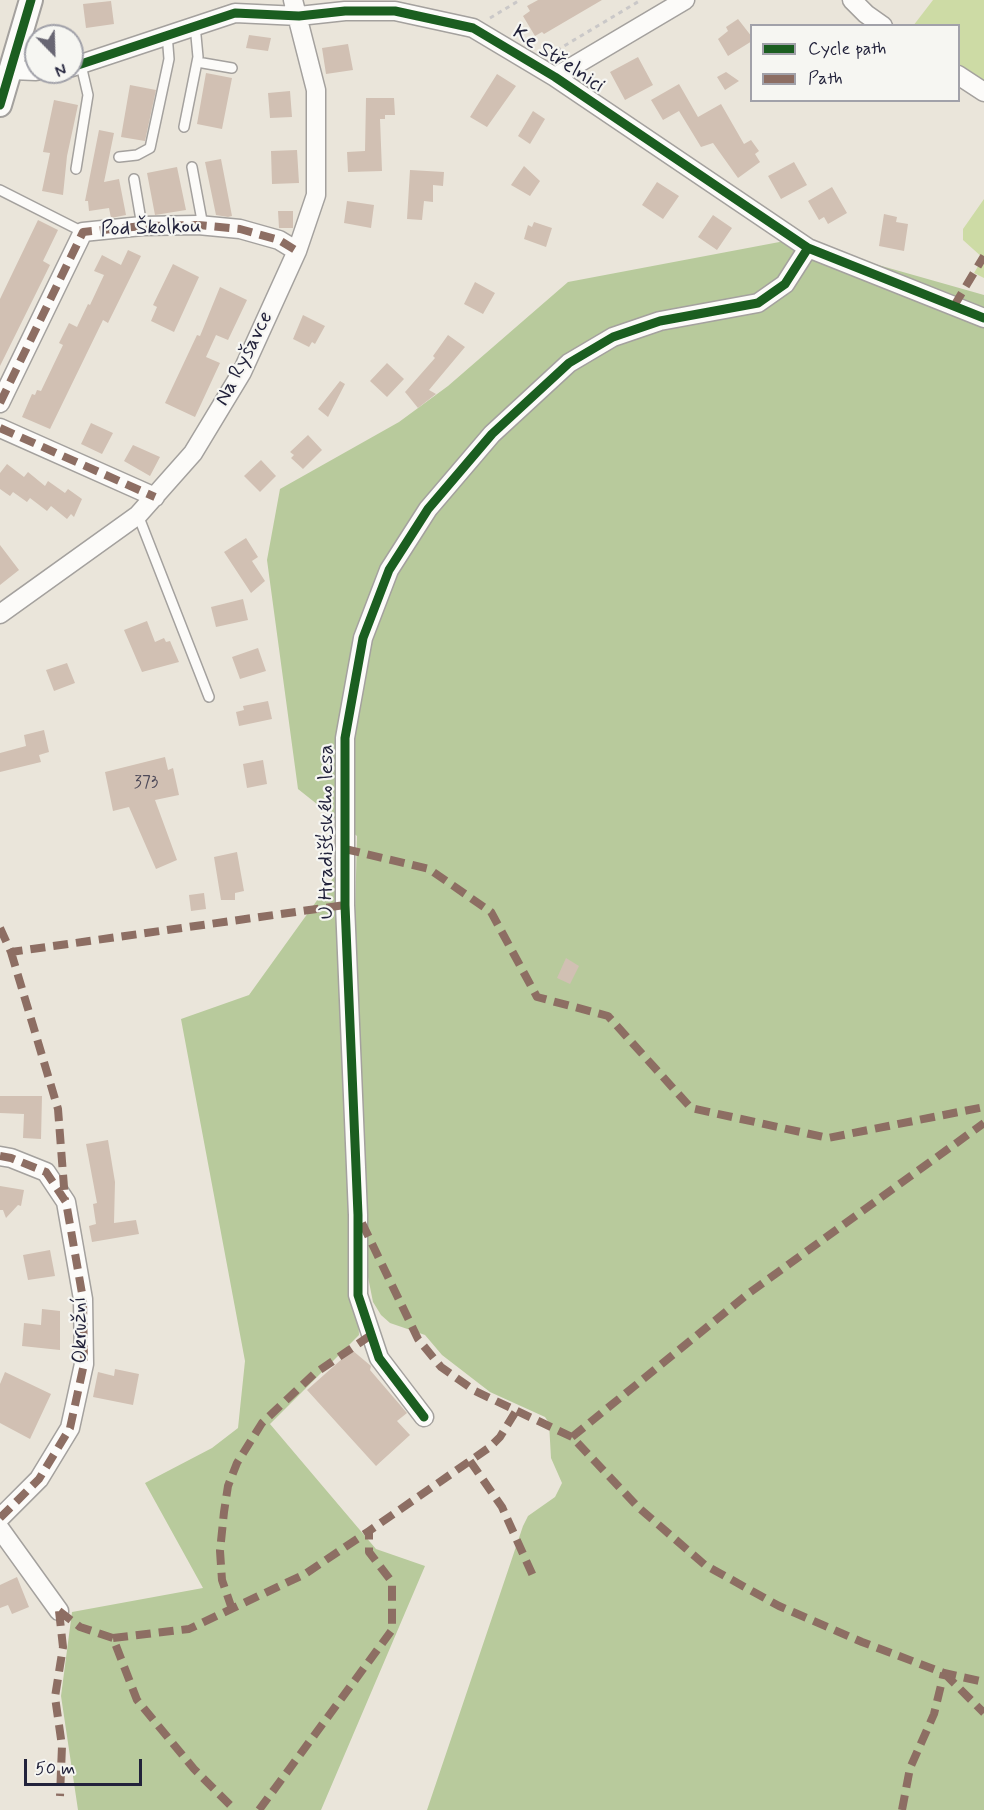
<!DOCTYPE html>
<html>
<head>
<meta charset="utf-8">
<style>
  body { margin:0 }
  #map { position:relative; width:984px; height:1810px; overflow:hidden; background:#eae5da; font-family:Mynerve,sans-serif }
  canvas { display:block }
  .legend { position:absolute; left:750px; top:24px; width:210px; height:78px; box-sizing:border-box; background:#f6f6f2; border:2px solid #a1a1a9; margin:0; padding:8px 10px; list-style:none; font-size:18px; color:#22223b }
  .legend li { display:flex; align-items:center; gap:12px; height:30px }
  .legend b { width:30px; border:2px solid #a1a1a9 }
  .north { position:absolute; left:24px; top:24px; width:60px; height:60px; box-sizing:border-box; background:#f6f6f2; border:2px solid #a1a1a9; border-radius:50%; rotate:157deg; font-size:16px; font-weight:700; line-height:24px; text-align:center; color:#22223b }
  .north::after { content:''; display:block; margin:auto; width:21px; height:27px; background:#686673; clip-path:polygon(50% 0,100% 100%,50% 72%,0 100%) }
  .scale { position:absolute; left:24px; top:1759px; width:118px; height:27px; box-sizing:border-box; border:3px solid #22223b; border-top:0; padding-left:8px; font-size:18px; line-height:21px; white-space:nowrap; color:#22223b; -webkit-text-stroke:4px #f6f6f2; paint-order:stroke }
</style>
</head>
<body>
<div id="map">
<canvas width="984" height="1810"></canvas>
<ul class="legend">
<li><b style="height:8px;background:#1b5e20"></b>Cycle path</li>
<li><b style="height:8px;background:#8d6e63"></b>Path</li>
</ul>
<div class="north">N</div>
<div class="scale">50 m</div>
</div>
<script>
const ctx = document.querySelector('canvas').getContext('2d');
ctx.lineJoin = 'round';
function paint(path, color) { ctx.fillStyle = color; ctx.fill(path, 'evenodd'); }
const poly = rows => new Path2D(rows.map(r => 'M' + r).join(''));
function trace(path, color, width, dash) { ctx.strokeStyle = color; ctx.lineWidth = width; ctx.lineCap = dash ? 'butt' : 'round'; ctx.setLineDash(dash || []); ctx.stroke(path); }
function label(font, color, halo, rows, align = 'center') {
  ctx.font = font + ' Mynerve,sans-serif'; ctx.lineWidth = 4.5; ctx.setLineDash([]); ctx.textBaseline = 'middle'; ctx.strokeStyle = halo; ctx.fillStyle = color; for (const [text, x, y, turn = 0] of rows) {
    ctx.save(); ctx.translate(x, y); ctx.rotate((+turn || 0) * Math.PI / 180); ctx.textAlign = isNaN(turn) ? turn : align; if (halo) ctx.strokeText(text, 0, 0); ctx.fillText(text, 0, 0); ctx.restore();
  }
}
paint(poly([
  [933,0,984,0,984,100,959,84,958,26,913,26],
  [984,199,984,278,974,273,983,258,963,240,963,229]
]), '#cddba5');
paint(poly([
  [790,240,984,295,984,1810,427,1810,523,1526,528,1516,555,1497,562,1483,551,1458,549,1423,545,1417,490,1392,442,1355,425,1335,390,1323,381,1315,373,1302,365,1262,354,954,357,836,298,789,267,560,280,489,399,422,448,386,568,282],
  [336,874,359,1335,270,1424,376,1549,425,1566,321,1810,78,1810,61,1696,72,1612,203,1588,145,1483,212,1448,238,1428,245,1361,181,1019,249,995]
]), '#b8ca9c');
paint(poly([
  [538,0,602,0,544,34,542,32,535,36,523,16,530,11,527,6],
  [111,1,114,24,86,28,83,4],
  [738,19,752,37,752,41,728,56,718,39,728,31,726,27],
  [249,35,271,38,268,51,246,48],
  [348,44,353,70,326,74,322,48],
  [638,57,653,85,625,100,610,72],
  [726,72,739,81,725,90,717,77],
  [206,73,232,78,222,129,197,124],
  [497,74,516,86,487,127,470,117],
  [679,84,698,117,721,104,744,144,751,140,759,151,755,154,760,162,738,178,713,143,701,147,679,111,663,120,651,100],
  [130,85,156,90,145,141,121,137],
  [290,91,292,117,270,118,268,93],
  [366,98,394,98,395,115,385,115,385,119,380,119,382,171,348,172,347,152,365,151],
  [54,100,78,105,67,156,63,195,42,191,50,153,43,152],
  [533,111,545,119,530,144,518,136],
  [99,130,114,133,104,182,119,179,126,215,111,218,109,208,89,211,88,201,85,201],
  [297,150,299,183,272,184,271,151],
  [221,159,232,216,228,217,216,215,205,162],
  [794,162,807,185,781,199,768,176],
  [524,166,540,181,530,196,511,185],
  [177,167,186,210,155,215,147,173],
  [410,170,444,172,443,186,433,185,433,202,424,201,422,220,407,219],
  [657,182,679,196,663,219,642,205],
  [832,187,847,213,828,224,824,217,819,220,808,201],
  [347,201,374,205,371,228,344,223],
  [278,211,293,211,293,228,279,228],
  [884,214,897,217,896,222,908,224,904,251,879,246],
  [713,215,732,228,717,250,698,237],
  [38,220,58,230,43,261,50,265,0,366,0,299],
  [534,222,552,228,546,247,524,239,528,225,532,227],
  [128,250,141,256,108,323,103,320,50,429,22,417,32,394,35,395,37,390,41,391,63,345,59,343,69,323,77,327,88,304,90,305,104,275,94,271,102,255,121,265],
  [173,264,199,277,174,332,151,321,157,307,153,305],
  [475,282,495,293,483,314,464,304],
  [220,287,247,300,228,340,216,335,206,357,220,363,195,417,165,403,197,335,200,336],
  [303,315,325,326,315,344,312,342,309,347,293,339],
  [448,335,465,347,429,390,436,394,418,408,405,392,435,358,433,356],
  [387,363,404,379,387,397,370,381],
  [340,381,345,384,328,417,318,409],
  [91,423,113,433,102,454,81,444],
  [308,435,322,450,303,469,291,458,294,455,290,452],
  [133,445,160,457,150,476,124,461],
  [261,460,276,476,260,492,244,476],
  [7,464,24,477,28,472,45,486,48,481,65,493,68,489,82,499,74,517,71,514,67,519,51,506,47,511,30,498,27,502,13,492,10,496,0,489,0,473],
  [246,538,258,557,252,561,265,581,251,593,224,552],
  [0,545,19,570,0,585],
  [243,599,248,620,216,627,211,607],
  [147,621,155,642,164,638,166,642,170,641,179,662,142,672,124,630],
  [258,648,266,671,240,679,232,657],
  [67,663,75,683,54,691,46,670],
  [268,701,272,719,239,726,236,712,244,710,243,706],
  [44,730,49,752,39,755,41,762,0,772,0,753,26,746,24,735],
  [165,757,168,770,173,768,179,795,155,800,177,860,156,869,129,807,113,811,105,772],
  [263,760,267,784,247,788,243,764],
  [237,852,244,891,235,893,235,900,221,900,214,857],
  [204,893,206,909,191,911,189,895],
  [566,958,579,966,570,984,557,978],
  [0,1096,42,1096,41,1139,23,1138,24,1114,0,1113],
  [108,1140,115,1182,114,1223,136,1220,139,1234,92,1242,89,1226,96,1224,93,1204,97,1203,86,1144],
  [0,1186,24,1190,21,1206,18,1205,6,1218,3,1210,0,1210],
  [50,1250,55,1276,28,1280,23,1255],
  [42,1309,60,1311,60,1350,22,1346,24,1323,41,1325],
  [352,1350,371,1366,370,1370,407,1413,397,1421,410,1435,376,1466,307,1390],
  [115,1369,139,1374,133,1405,93,1397,98,1372,114,1376],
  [5,1372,51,1394,30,1439,0,1423,0,1384],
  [17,1577,29,1607,12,1614,8,1605,0,1608,0,1585]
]), '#d1c0b3');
const service = poly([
  [197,62,232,68],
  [184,127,198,57,195,25],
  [119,157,137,155,150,148,169,59,167,34],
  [192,167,203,226],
  [76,169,88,95,81,65],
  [134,179,142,226],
  [0,190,83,232],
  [138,515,209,697]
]);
const minor = poly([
  [852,0,866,14,883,26],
  [72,67,235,13,299,16,345,11,395,11,473,28,555,77,808,248,984,318],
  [11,70,36,71],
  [958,75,984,92],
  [555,77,685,0],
  [0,403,83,232,142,226,198,225,240,229,279,240,297,251],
  [0,428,155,497],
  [0,614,138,515,193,453,242,372,297,251,316,195,316,90,293,0],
  [0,1156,11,1158,46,1172,66,1202,83,1299,84,1364,70,1428,39,1479,0,1518],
  [424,1417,379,1358,358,1295,358,1215,345,905,345,738,363,638,389,570,428,509,492,434,569,363,613,337,660,321,758,303,785,284,808,248],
  [0,1529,59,1611]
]);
const tertiary = poly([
  [0,105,31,0]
]);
trace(service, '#a4a19e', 12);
trace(minor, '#a4a19e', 21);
trace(tertiary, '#a4a19e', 26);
trace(poly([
  [490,18,520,0],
  [549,55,641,0]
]), '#cac8c8', 3, [4.5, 4.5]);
trace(service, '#fcfbf9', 9);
trace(minor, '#fcfbf9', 18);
trace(tertiary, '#fcfbf9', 22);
trace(poly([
  [954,306,984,256],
  [0,403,83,232,142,226,198,225,240,229,279,240,297,251],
  [0,428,155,497],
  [345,849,429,869,491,912,537,997,608,1016,691,1108,828,1138,984,1107],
  [0,928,11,952,345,905],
  [11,952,58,1109,65,1200],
  [0,1156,11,1158,46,1172,66,1202,83,1299,84,1364,70,1428,39,1479,0,1518],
  [362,1223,418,1339,441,1367,475,1391,572,1437,639,1508,705,1565,779,1606,862,1642,944,1673,984,1682],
  [572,1437,749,1293,984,1123],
  [470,1461,502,1507,533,1576],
  [232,1609,222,1580,220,1551,224,1512,228,1486,237,1463,262,1423,314,1374,371,1335],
  [59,1611,80,1627,113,1638,137,1700,194,1769,235,1810],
  [59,1611,63,1647,55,1697,62,1746,60,1796],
  [113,1638,189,1629,305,1574,369,1531],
  [944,1673,984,1713],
  [259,1810,392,1630,392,1582,369,1552,369,1531,490,1447,500,1437,516,1411],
  [902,1810,910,1768,934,1714,944,1673]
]), '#8d6e63', 8, [15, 8]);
trace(poly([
  [72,67,235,13,299,16,345,11,395,11,473,28,555,77,808,248,984,318],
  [0,105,31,0],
  [424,1417,379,1358,358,1295,358,1215,345,905,345,738,363,638,389,570,428,509,492,434,569,363,613,337,660,321,758,303,785,284,808,248]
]), '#1b5e20', 9);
label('18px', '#4e4a59', null, [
  ["373",146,783]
]);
label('21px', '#22223b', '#f6f6f2', [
  ["Ke Střelnici",558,60,33],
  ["Pod Školkou",151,229,-2],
  ["Na Ryšavce",245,359,-63],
  ["U Hradišťského lesa",328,832,-90],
  ["Okružní",81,1330,-91]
]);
</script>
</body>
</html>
